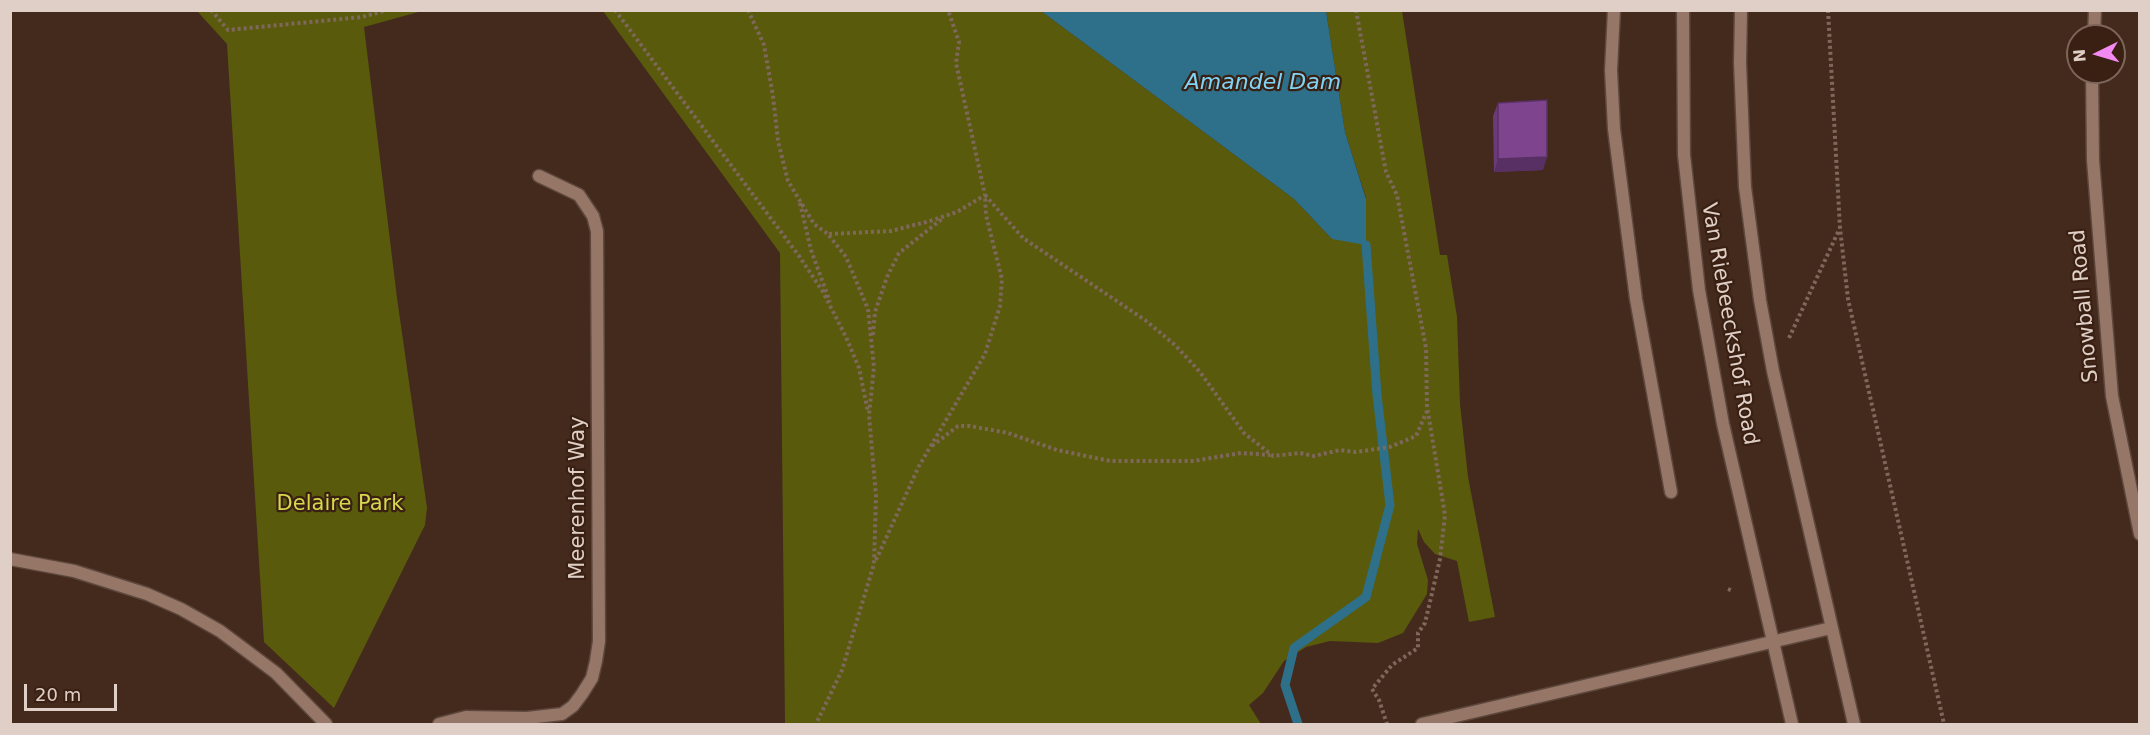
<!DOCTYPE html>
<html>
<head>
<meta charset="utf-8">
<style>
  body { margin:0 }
  #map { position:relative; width:2150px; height:735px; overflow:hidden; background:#442a1d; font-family:"DejaVu Sans",sans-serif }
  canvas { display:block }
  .frame { position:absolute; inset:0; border:12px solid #e0cfc6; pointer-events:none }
  .north { position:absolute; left:2066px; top:24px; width:60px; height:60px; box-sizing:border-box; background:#392013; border:2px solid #7c665b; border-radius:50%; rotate:265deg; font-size:16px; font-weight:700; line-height:24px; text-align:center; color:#e0cfc6 }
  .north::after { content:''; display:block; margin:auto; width:21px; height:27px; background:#f38af1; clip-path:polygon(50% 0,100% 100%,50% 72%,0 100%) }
  .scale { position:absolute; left:24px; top:684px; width:93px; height:27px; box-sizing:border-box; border:3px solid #e0cfc6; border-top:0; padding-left:8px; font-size:18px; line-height:21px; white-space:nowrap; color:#e0cfc6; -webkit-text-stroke:4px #392013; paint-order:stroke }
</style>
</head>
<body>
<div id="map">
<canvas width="2150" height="735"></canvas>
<div class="frame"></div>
<div class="north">N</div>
<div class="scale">20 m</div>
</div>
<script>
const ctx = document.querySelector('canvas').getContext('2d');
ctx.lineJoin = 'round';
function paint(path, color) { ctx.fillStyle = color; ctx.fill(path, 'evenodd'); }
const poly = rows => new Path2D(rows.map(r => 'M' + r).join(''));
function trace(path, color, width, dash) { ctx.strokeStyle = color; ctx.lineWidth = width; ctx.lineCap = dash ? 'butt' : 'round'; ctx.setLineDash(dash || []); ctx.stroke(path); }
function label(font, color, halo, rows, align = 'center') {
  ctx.font = font + ' "DejaVu Sans",sans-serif'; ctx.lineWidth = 4.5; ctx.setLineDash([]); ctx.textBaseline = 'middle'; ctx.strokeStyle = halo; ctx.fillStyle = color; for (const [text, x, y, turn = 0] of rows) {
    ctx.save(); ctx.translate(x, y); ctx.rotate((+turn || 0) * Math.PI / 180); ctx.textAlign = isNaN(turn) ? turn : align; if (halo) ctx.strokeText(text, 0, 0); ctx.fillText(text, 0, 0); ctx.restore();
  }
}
paint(poly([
  [261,10,422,11,364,27,397,298,427,508,425,525,334,708,264,642,227,44,197,11],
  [603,11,1041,11,1294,199,1332,239,1366,198,1345,132,1326,11,1402,11,1440,255,1447,255,1457,317,1460,404,1468,477,1495,617,1469,622,1457,561,1435,554,1424,542,1418,529,1417,544,1428,580,1427,594,1403,633,1378,643,1330,641,1306,647,1284,661,1263,693,1249,705,1261,724,785,724,780,253]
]), '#595a0c');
paint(poly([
  [1041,11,1326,11,1345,132,1366,199,1366,245,1332,239,1294,199]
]), '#2e7089');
trace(poly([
  [1298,724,1285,685,1294,648,1366,597,1390,505,1377,395,1366,245]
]), '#2e7089', 9);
const minor = poly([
  [1614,10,1611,70,1614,129,1636,299,1671,492],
  [2094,36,2095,10],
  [2092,72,2093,160,2112,396,2140,534],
  [10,559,74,571,147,594,181,609,220,631,276,673,326,724],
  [439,724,466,717,527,718,562,714,573,706,582,694,592,678,596,661,599,641,597,231,593,216,579,195,539,176]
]);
const tertiary = poly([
  [1683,10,1684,155,1699,290,1723,424,1792,724],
  [1741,10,1740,62,1745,187,1760,300,1773,371,1854,724],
  [1422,724,1831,628]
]);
trace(minor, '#5d473c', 15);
trace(tertiary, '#5d473c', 15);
trace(poly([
  [211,10,228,30,362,17,387,10],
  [615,10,799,256,823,292,846,337,859,368,868,412],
  [748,10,764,45,773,96,778,141,788,181,814,224,828,234,846,257,868,309,874,367,869,415,876,496,874,564,842,670,816,724],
  [1356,10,1386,172,1397,195,1426,348,1427,406,1445,515,1440,559,1425,623,1418,633,1418,648,1392,665,1372,689,1379,700,1387,724],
  [1828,10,1840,228,1848,299,1944,724],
  [985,195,1023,238,1145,320,1175,345,1200,372,1244,433,1273,456,1300,453,1314,456,1340,450,1356,452,1390,447,1416,436,1427,411],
  [800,203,811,250,830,302],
  [829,234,891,231,930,221,957,212,985,195,956,63,959,42,948,10],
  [873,335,875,312,887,277,899,253,942,219],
  [1789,338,1839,230],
  [932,446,958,426,970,426,1008,433,1057,450,1110,461,1194,461,1241,453,1270,455],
  [876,560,919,466,985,354,1000,306,1002,279,986,215,985,195],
  [1728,589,1733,591]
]), '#7e675b', 4, [3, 3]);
trace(minor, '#957667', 12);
trace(tertiary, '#957667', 12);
paint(poly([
  [1498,103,1543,170,1494,172,1493,116]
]), '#6c3a79');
paint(poly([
  [1547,157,1543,170,1494,172,1498,159]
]), '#583063');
const building = poly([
  [1547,100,1547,157,1498,159,1498,103,1547,100]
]);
paint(building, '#7e448d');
trace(building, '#583063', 1.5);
label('21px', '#e0cfc6', '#392013', [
  ["Snowball Road",2085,306,-95],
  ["Van Riebeeckshof Road",1729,324,80],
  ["Meerenhof Way",579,498,-90]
]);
label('21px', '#d5d84c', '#392013', [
  ["Delaire Park",340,505]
]);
label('italic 22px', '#80d4f6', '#392013', [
  ["Amandel Dam",1263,83]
]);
</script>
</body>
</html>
